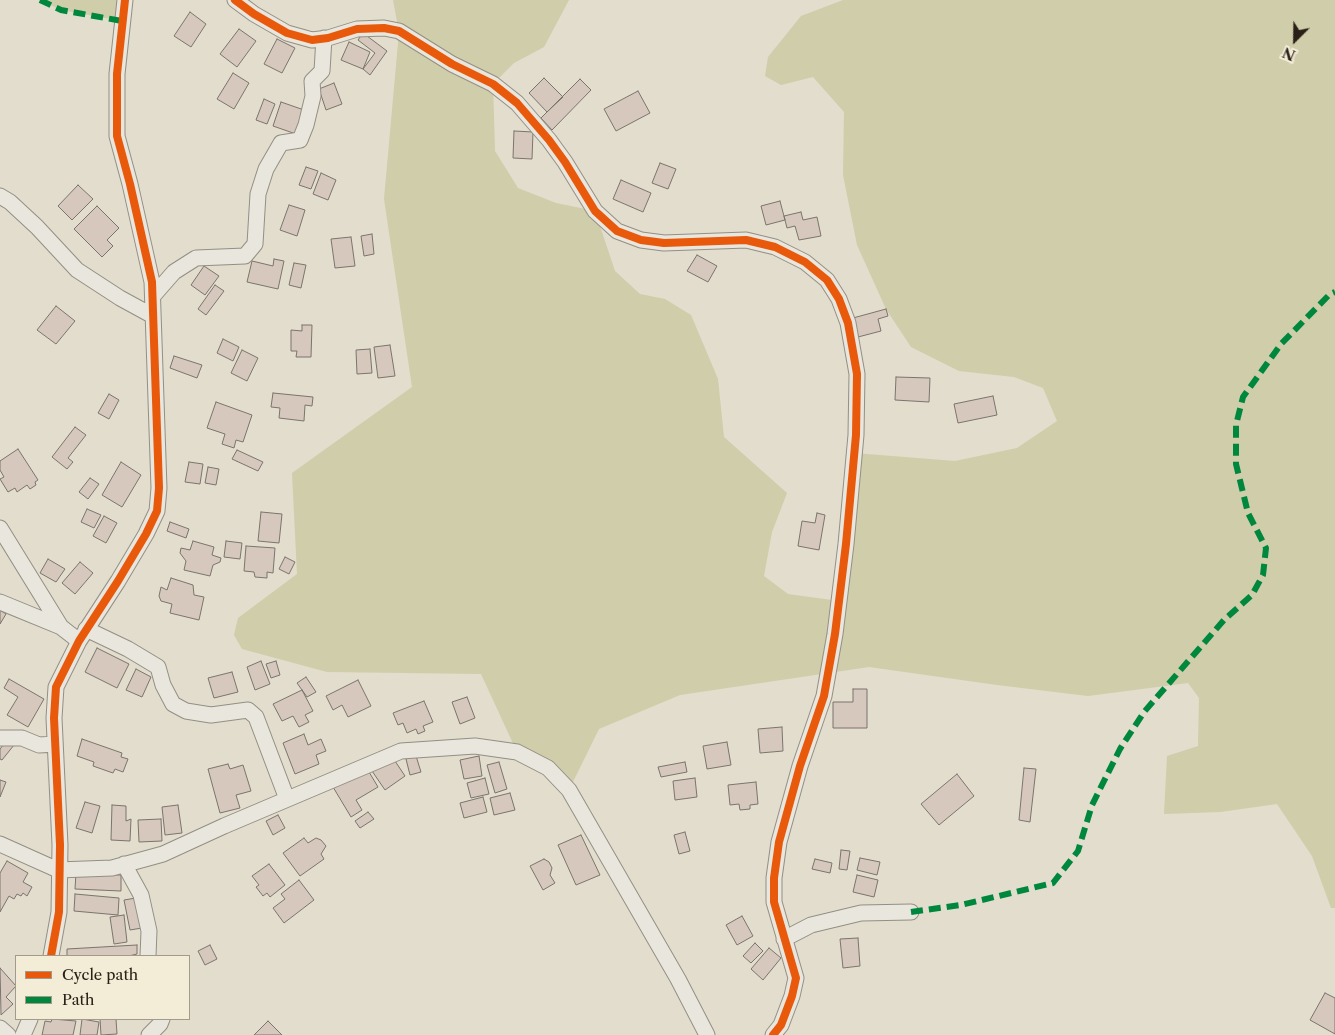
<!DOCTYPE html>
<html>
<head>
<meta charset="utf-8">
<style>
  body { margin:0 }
  #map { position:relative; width:1335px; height:1035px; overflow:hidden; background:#e2ddcc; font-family:"Libre Caslon Text",serif }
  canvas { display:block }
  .legend { position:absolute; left:15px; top:955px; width:175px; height:65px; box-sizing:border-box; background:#f3ecd7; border:1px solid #a39a8a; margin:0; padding:6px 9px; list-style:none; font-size:15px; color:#2a2017 }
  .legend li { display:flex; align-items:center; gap:10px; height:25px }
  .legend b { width:25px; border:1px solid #a39a8a }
  .north { position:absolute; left:1270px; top:15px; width:50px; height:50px; -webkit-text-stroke:4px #f3ecd7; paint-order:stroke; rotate:203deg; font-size:14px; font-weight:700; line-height:20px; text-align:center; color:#2a2017 }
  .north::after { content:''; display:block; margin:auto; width:18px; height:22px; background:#2a2017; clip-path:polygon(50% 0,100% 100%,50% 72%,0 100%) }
</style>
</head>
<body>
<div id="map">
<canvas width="1335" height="1035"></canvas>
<ul class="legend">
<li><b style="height:6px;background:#e8590c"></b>Cycle path</li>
<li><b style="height:6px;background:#00873e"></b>Path</li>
</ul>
<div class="north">N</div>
</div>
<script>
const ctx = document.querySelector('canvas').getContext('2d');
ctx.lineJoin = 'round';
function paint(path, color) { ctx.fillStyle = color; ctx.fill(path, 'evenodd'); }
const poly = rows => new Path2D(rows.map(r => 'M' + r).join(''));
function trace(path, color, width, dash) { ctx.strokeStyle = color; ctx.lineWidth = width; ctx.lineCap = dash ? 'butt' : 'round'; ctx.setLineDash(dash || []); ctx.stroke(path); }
paint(poly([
  [40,0,125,0,122,21,61,10],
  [393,0,569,0,544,47,514,63,493,84,495,151,518,188,556,203,595,211,615,271,640,294,665,299,691,315,718,379,724,437,787,493,772,532,764,576,788,594,839,601,854,453,955,461,1017,448,1057,421,1043,388,1014,377,959,371,911,347,886,309,857,245,843,175,844,112,813,77,781,85,765,76,768,57,801,16,843,0,1335,0,1335,908,1331,908,1312,856,1277,804,1220,812,1164,814,1167,756,1198,746,1199,698,1188,683,1088,696,997,685,869,667,680,695,599,729,569,790,517,752,481,674,327,672,242,649,234,635,238,618,297,574,292,473,412,387,384,199,399,32]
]), '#cfcdaa');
const building = poly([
  [190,12,206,24,191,47,174,36,190,12],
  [239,29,256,41,237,67,220,54,239,29],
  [363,33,387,51,370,75,363,69,375,53,358,40,363,33],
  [277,39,295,48,282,73,264,64,277,39],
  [349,42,370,52,363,69,341,60,349,42],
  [233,73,249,83,234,109,217,99,233,73],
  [544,78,563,97,547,112,529,93,544,78],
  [580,79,591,90,552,130,541,118,580,79],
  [334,83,342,104,326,110,319,89,334,83],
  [638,91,650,113,616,131,604,109,638,91],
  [264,99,275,104,267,124,256,120,264,99],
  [281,102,304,110,296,134,273,126,281,102],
  [514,131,533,132,532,159,513,158,514,131],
  [660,163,676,169,668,189,652,183,660,163],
  [306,167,318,171,311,189,299,185,306,167],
  [321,173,336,180,328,200,313,194,321,173],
  [621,180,651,193,643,212,613,199,621,180],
  [78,185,93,199,72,220,58,206,78,185],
  [780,201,785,220,766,225,761,206,780,201],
  [289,205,305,210,297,236,280,230,289,205],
  [97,206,119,228,107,240,113,246,102,257,74,229,97,206],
  [801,212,803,220,817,217,821,236,799,240,795,226,787,228,784,216,801,212],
  [372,234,374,254,364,256,361,236,372,234],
  [351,237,355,266,335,268,331,239,351,237],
  [697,255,717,266,708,282,687,271,697,255],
  [274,259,284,261,278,289,247,282,252,261,273,266,274,259],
  [294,263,306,265,301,288,289,285,294,263],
  [204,266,219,276,205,295,191,285,204,266],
  [215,285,224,291,206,315,198,309,215,285],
  [56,306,75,321,56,344,37,330,56,306],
  [886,309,888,316,878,319,881,331,858,337,853,318,886,309],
  [302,325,312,325,311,357,296,357,297,351,291,351,291,330,302,331,302,325],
  [223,339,239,347,233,361,217,353,223,339],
  [390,345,395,376,378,378,374,347,390,345],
  [370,349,372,373,357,374,356,350,370,349],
  [242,350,258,358,247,381,231,373,242,350],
  [174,356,202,365,197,378,170,368,174,356],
  [896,377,930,378,929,402,895,400,896,377],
  [273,393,313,397,312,406,305,405,304,421,279,418,280,408,271,407,273,393],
  [109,394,119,400,109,419,98,413,109,394],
  [993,396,997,415,958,423,954,404,993,396],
  [216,402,252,415,243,442,236,440,234,448,222,444,225,434,207,428,216,402],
  [75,427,86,435,68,458,73,462,67,469,52,457,75,427],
  [18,449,38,480,35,482,36,485,30,489,27,485,17,492,15,488,8,492,0,479,4,477,0,470,0,461,18,449],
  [237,450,263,462,258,471,232,459,237,450],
  [121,462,141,475,122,507,102,495,121,462],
  [189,462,203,464,200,484,185,482,189,462],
  [208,467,219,469,216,485,205,483,208,467],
  [90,478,99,484,88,499,79,492,90,478],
  [87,509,101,515,94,528,81,522,87,509],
  [261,512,282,514,279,543,258,541,261,512],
  [817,513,825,515,819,550,798,546,802,521,815,523,817,513],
  [104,516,117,523,106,543,93,536,104,516],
  [170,522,189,529,186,538,167,531,170,522],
  [193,541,214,547,212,555,221,558,220,562,213,565,210,576,184,570,186,561,180,553,181,548,190,550,193,541],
  [226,541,242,543,240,559,224,557,226,541],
  [246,546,275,548,273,573,267,572,267,578,255,577,254,572,244,571,246,546],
  [285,557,295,562,289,574,279,569,285,557],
  [48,559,65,569,56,582,40,573,48,559],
  [80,562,93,573,75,594,62,583,80,562],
  [171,578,193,585,194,595,204,597,199,620,170,613,172,604,161,601,159,596,161,587,167,590,171,578],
  [0,610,6,614,0,624,0,610],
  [97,648,129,664,117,688,85,672,97,648],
  [261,661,270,684,255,690,247,667,261,661],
  [276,661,280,675,271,678,266,664,276,661],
  [136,669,151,677,142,697,126,690,136,669],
  [232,672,238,692,214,698,208,678,232,672],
  [306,677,316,692,307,697,297,683,306,677],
  [9,679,44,699,28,727,7,715,18,697,4,688,9,679],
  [358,680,371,706,348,717,342,705,333,710,326,696,358,680],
  [853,689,867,689,867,728,833,728,833,702,853,702,853,689],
  [302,690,313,711,305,715,309,722,299,727,293,716,282,721,273,704,302,690],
  [467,697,475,718,460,724,452,702,467,697],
  [424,701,433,722,423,726,425,731,418,734,416,729,407,733,403,723,398,725,393,713,424,701],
  [782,727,783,751,760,753,758,729,782,727],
  [304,734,308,745,321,739,326,751,316,755,319,764,295,774,283,743,304,734],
  [82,739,122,753,121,757,128,759,123,772,115,769,113,773,93,766,94,762,77,756,82,739],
  [7,740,14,745,2,760,0,759,0,749,7,740],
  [727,742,731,765,707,769,703,746,727,742],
  [416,756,421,772,410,775,406,759,416,756],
  [479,756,482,776,464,779,460,760,479,756],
  [393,758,405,776,385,790,372,771,393,758],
  [499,762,507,789,495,793,487,765,499,762],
  [685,762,687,772,661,777,658,767,685,762],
  [228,764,230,769,243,765,251,791,236,795,240,808,220,813,208,769,228,764],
  [366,767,378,787,356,800,362,810,351,817,333,787,366,767],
  [1024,768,1036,769,1030,822,1019,820,1024,768],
  [957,774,974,796,939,825,921,804,957,774],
  [485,778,489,794,471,798,467,783,485,778],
  [695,778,697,797,675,800,673,781,695,778],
  [0,780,6,782,0,797,0,780],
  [756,782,758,804,750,805,750,809,740,810,739,804,730,805,728,785,756,782],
  [510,793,515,810,494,815,490,798,510,793],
  [483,797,487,812,464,818,460,803,483,797],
  [85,802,100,806,92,833,76,828,85,802],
  [112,805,126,806,126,821,131,819,130,841,111,840,112,805],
  [178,805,182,833,165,835,162,807,178,805],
  [368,812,374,819,360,828,355,821,368,812],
  [278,815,285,828,273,835,266,821,278,815],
  [161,819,162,841,139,842,138,820,161,819],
  [685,832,690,851,679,854,674,835,685,832],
  [581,835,600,875,576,885,558,845,581,835],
  [304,838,308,843,316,838,321,840,326,846,321,854,324,859,300,876,283,853,304,838],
  [841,850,850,851,847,870,839,869,841,850],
  [860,858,880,862,877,875,857,870,860,858],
  [544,859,549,862,552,868,550,875,555,883,543,890,530,866,544,859],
  [815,859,832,863,830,873,812,869,815,859],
  [7,861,28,873,23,882,32,887,27,896,23,893,21,896,17,894,14,899,9,896,0,912,0,873,7,861],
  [269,864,285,885,270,897,267,893,263,896,256,887,259,885,252,876,269,864],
  [76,873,121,875,121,891,75,889,76,873],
  [857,875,878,880,874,897,853,892,857,875],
  [299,880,314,900,284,923,273,908,285,899,281,894,299,880],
  [75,894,119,898,118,915,74,911,75,894],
  [136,898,142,928,130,930,124,900,136,898],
  [124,915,127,942,114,944,110,917,124,915],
  [742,916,753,936,737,945,726,925,742,916],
  [858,938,860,966,843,968,840,939,858,938],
  [755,943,763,951,751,963,743,956,755,943],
  [137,945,137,954,129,956,67,956,67,949,137,945],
  [210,945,217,959,205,965,198,951,210,945],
  [769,948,781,958,763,980,751,969,769,948],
  [0,968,16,986,6,997,13,1004,1,1015,0,968],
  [1325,993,1335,998,1335,1034,1310,1020,1325,993],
  [52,1019,76,1021,73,1035,42,1035,45,1021,51,1022,52,1019],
  [82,1019,99,1022,97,1035,80,1035,82,1019],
  [100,1019,116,1019,117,1034,101,1035,100,1019],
  [268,1021,282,1035,254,1035,268,1021]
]);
paint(building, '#d6c8bd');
trace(building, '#7a756c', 1);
const street = poly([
  [235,0,254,14,287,33,312,40,328,38,357,29,384,28,399,31,452,64,493,84,517,103,549,140,565,162,595,211,617,231,641,240,664,243,746,240,775,247,805,262,827,280,839,299,848,323,857,374,856,435,846,544,835,634,824,696,800,766,779,842,774,878,774,902,796,978,792,996,781,1025,773,1035],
  [0,196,10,202,37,227,77,270,120,298,153,316],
  [153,296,174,272,196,258,245,256,255,244,258,194,266,169,281,143,300,140,306,125,313,96,312,81,322,71,324,38],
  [0,528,61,627],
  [0,602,61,627,79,641],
  [86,629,128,649,158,667,163,685,173,704,186,711,211,715,248,710,256,717,287,799],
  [0,738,22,738,39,745,55,744],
  [0,844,58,870,112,868,163,854,224,826,401,751,475,746,517,752,548,768,569,790,678,979,707,1035],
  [124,864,141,895,149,931,148,956],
  [784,939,811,925,861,913,911,912],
  [51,956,59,912,60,845,54,718,56,687,79,641,118,581,146,534,157,511,159,488,152,282,130,184,117,136,117,74,125,0],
  [0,1028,8,1035],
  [23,1035,30,1019],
  [149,1035,160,1024,162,1019]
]);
trace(street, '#938f84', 17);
trace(street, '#e9e6dd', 15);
trace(poly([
  [40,0,61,10,122,21],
  [911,912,961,905,1053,883,1078,851,1092,805,1120,749,1144,712,1224,620,1252,595,1263,575,1266,548,1248,513,1236,464,1236,425,1243,397,1281,344,1330,294,1335,292]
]), '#00873e', 6, [12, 6]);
trace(poly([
  [235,0,254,14,287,33,312,40,328,38,357,29,384,28,399,31,452,64,493,84,517,103,549,140,565,162,595,211,617,231,641,240,664,243,746,240,775,247,805,262,827,280,839,299,848,323,857,374,856,435,846,544,835,634,824,696,800,766,779,842,774,878,774,902,796,978,792,996,781,1025,773,1035],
  [51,956,59,912,60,845,54,718,56,687,79,641,118,581,146,534,157,511,159,488,152,282,130,184,117,136,117,74,125,0]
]), '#e8590c', 8);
</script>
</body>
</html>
